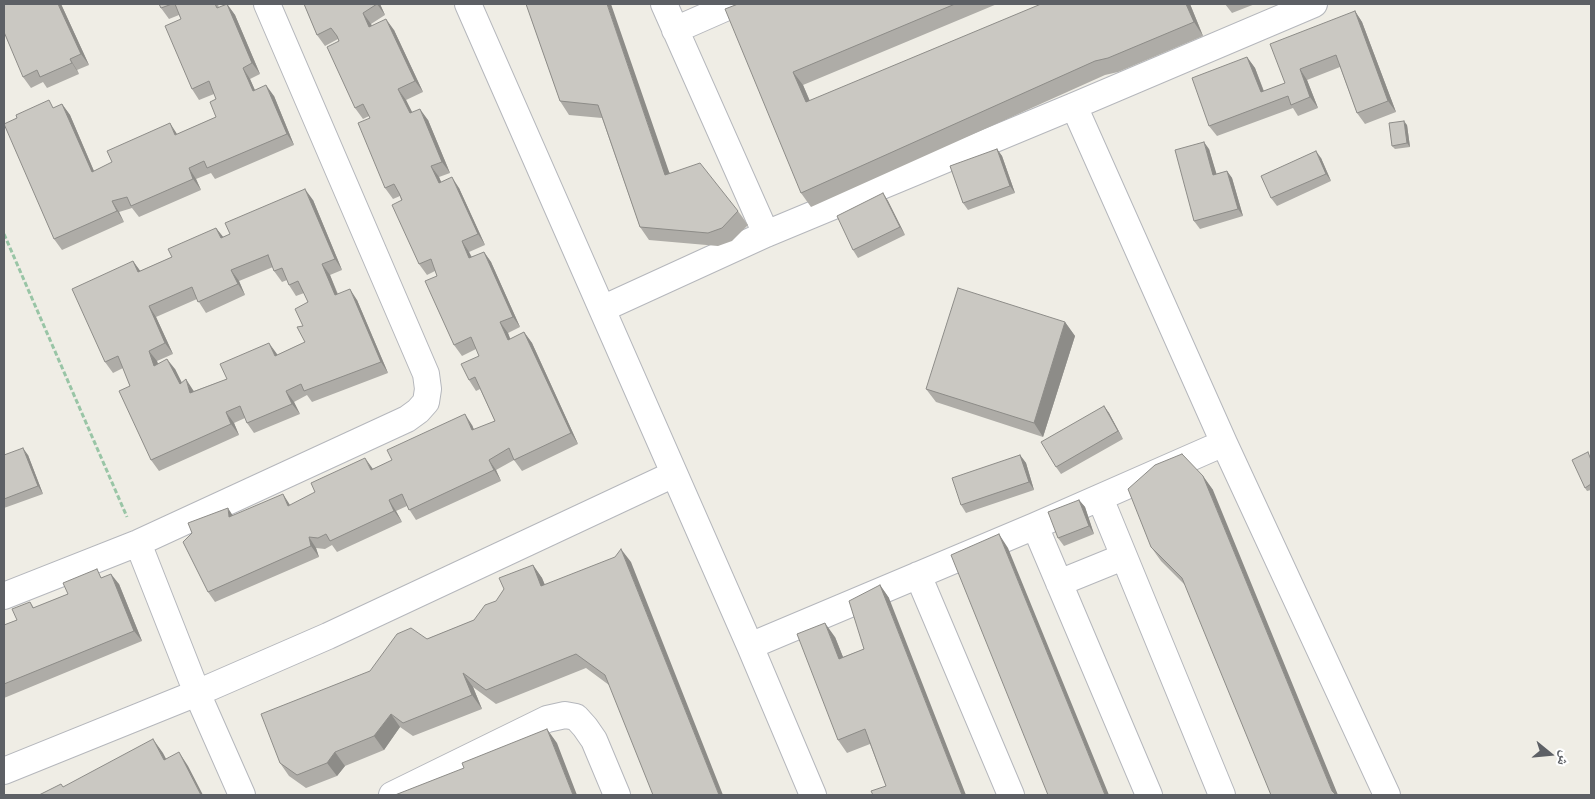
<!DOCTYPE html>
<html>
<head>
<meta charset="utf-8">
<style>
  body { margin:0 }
  #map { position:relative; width:1595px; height:799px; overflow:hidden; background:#efede5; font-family:Jost,"Noto Naskh Arabic",sans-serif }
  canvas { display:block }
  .frame { position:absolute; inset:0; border:5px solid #5d6065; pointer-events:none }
  .north { position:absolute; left:1525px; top:729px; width:50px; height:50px; -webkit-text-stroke:4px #fff; paint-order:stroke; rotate:107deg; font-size:14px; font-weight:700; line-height:20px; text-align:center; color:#5d6065 }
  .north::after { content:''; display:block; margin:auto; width:18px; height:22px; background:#5d6065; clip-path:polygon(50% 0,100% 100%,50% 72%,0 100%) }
</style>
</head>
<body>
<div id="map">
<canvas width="1595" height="799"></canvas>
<div class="frame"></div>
<div class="north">ش</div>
</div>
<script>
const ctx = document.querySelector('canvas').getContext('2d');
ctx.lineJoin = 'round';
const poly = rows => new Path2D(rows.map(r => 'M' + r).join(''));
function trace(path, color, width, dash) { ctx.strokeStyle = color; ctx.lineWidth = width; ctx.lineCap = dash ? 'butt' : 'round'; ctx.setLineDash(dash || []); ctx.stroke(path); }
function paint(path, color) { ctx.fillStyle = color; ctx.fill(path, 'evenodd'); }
const street = poly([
  [468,4,750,646,813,795],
  [664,4,766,234],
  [675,30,734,4],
  [1074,106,1224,443,1387,795],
  [602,309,766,234,1074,106,1314,4],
  [1100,498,1222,795],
  [1035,526,1149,795],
  [138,543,197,693,242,795],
  [918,575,1011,795],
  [1059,583,1123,557],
  [4,596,138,543,407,419,418,411,426,402,428,389,426,374,267,4],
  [750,646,1035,526,1224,443],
  [4,771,197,693,328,636,674,474],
  [392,795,547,719,565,715,576,717,585,727,594,740,617,795]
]);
trace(street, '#b5b7bc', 28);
trace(poly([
  [4,234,127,517]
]), '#99c5a6', 3, [5, 2.5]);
trace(street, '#fff', 26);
paint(poly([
  [61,4,89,65,77,70,79,74,47,88,43,82,31,88,23,77],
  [159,4,218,4,219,8,227,4,235,15,260,74,250,79,255,90,274,96,294,145,215,179,211,173,196,179,201,190,139,217,132,208,119,212,124,222,62,250,54,239,54,108,62,104,70,115,94,171,216,117,216,99,214,94,199,100,192,89,181,19,179,15,169,19,161,8],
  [304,4,380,4,385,15,371,24,372,26,394,30,423,92,406,100,412,112,428,120,450,173,439,177,441,182,459,188,485,245,469,252,472,257,484,252,491,262,520,327,508,333,510,339,524,332,532,343,578,444,522,471,514,460,496,470,501,481,416,520,407,506,396,511,402,522,337,552,332,545,325,549,316,548,319,557,215,602,208,592,233,516,291,505,472,425,474,430,495,421,480,389,476,391,469,380,479,356,476,349,462,356,454,345,437,276,435,271,427,275,419,264,400,196,393,199,385,188,370,118,369,116,363,119,355,108,338,39,325,46,317,35],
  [526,4,670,173,738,211,748,225,732,241,718,246,649,240,640,227,602,118,569,115,560,101],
  [738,4,997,4,803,85,810,101,1190,4,1203,36,1118,72,1105,75,811,207,801,193],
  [1225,4,1255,4,1232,13],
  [1355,11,1362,22,1396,112,1365,124,1357,113,1340,67,1307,80,1318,108,1298,116,1293,108,1217,136,1209,126,1247,57,1255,68,1264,91,1285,83],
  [1407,125,1410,147,1395,149,1392,146],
  [997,149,1002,156,1015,193,968,210,963,203],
  [1209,149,1216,174,1227,171,1232,178,1243,216,1200,229,1194,221],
  [1321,158,1331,181,1277,206,1271,198],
  [883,193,888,201,905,235,858,258,853,250],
  [313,200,342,270,330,275,338,294,357,300,388,373,312,402,307,395,294,402,300,414,254,433,247,423,245,418,234,423,239,435,159,471,151,460,130,386,123,368,113,373,105,362,133,261,140,271,172,257,216,228,223,237],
  [273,267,274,271,282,282,287,280,289,285,296,296,304,293,308,302,303,326,305,342,277,355,277,354,227,379,194,391,193,390,182,383,175,369,158,364,157,361,173,354,156,317,197,299,206,313,245,295,239,281],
  [1065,322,1075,336,1043,437,936,402,926,389],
  [1104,406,1109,413,1123,439,1061,474,1056,467],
  [4,455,28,455,43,494,4,508],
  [1020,455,1026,463,1034,490,966,513,961,505],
  [1590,456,1591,458,1591,490,1587,491,1585,488],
  [1203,476,1213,490,1185,585,1161,561,1151,547],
  [1079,500,1085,507,1094,534,1064,546,1058,538],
  [631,562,609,685,586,668,496,704,473,687,482,709,413,736,400,727,384,750,345,766,337,776,306,788,289,776,280,763,370,671,427,639,474,620,496,601,533,565,542,578,545,585],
  [103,577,119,584,142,641,4,698,4,625,17,620,30,602,34,608,68,594],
  [880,585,889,598,886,786,870,744,847,753,838,740,835,637,843,657,864,649]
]), '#aeaca7');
paint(poly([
  [58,4,61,4,89,65,81,54],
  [227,4,235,15,260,74,252,63],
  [377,4,380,4,385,15],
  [607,4,611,4,675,189,665,175],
  [1186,4,1190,4,1203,36,1194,22],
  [1355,11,1362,22,1396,112,1388,101],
  [363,13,371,24,377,38,369,27],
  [386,19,394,30,423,92,415,81],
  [1247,57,1255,68,1268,103,1261,92],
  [70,59,77,70,79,74,72,63],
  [243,68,250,79,260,102,253,91],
  [1300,69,1307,80,1318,108,1310,97],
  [793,72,803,85,816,116,806,102],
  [266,85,274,96,294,145,287,134],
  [398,89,406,100,418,124,410,113],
  [62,104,70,115,99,183,92,172],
  [420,109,428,120,450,173,442,162],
  [1404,121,1407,125,1410,147,1407,143],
  [170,123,177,134,175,135],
  [1204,142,1209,149,1219,182,1213,175],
  [997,149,1002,156,1015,193,1010,186],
  [1316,151,1321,158,1331,181,1326,174],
  [431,166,439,177,446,193,439,183],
  [189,168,196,179,201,190,193,179],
  [1227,171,1232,178,1243,216,1238,209],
  [452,177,459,188,485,245,478,234],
  [305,189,313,200,342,270,335,259],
  [883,193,888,201,905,235,900,227],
  [112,201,119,212,124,222,117,211],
  [216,228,224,238,221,238],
  [462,241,469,252,477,269,469,258],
  [484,252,491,262,520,327,513,317],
  [133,261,141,272,138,272],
  [322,264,330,275,342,306,335,295],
  [231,270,239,281,245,295,238,284],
  [350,289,357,300,388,373,381,362],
  [149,306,156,317,173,354,165,343],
  [500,322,508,333,515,351,508,340],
  [1065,322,1075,336,1043,437,1034,423],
  [524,332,532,343,578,444,571,433],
  [269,343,277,354,282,367,275,356],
  [149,351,157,361,162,377,154,366],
  [167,359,175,369,188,395,180,384],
  [186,379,193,390,198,404,190,393],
  [286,391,294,402,300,414,292,404],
  [1104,406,1109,413,1123,439,1118,431],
  [226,412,234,423,239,435,231,424],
  [465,414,472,425,479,441,472,430],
  [23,448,28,455,43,494,38,486],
  [1020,455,1026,463,1034,490,1029,482],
  [365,458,373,469,379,481,371,470],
  [489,460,496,470,501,481,494,470],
  [1203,476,1213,490,1338,795,1335,795,1332,791],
  [283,494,290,505,288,506],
  [389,500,396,511,402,522,394,511],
  [1079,500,1085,507,1094,534,1089,526],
  [228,508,235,519,229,517],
  [999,534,1008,548,1109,795,1105,795],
  [309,537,316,548,319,557,311,546],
  [621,549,631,562,723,795,719,795],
  [533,565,542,578,551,600,541,586],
  [111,574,119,584,142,641,134,631],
  [880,585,889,598,966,795,962,795],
  [825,623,835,637,849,672,839,659],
  [463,673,473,687,482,709,472,695],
  [391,714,400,727,384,750,374,736],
  [547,729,557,743,577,795,573,795],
  [153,739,163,753,174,774,164,760],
  [179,752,188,766,203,795,201,795],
  [335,752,345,766,337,776,327,763]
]), '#8d8c88');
const building = poly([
  [4,4,58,4,81,54,70,59,72,63,40,77,37,70,23,77,4,32,4,4],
  [159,4,172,4,161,8,159,4],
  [175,4,215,4,217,8,227,4,252,63,243,68,253,91,266,85,287,134,207,168,204,161,189,168,193,179,131,206,127,197,112,201,117,211,54,239,4,124,17,118,16,115,49,100,53,108,62,104,92,172,112,162,107,151,170,123,175,135,216,117,210,102,216,99,209,81,192,89,165,26,181,19,175,4],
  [304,4,377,4,363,13,369,27,386,19,415,81,398,89,410,113,420,109,442,162,431,166,439,183,452,177,478,234,462,241,469,258,484,252,513,317,500,322,508,340,524,332,571,433,514,460,509,448,489,460,494,470,409,510,402,494,389,500,394,511,330,541,326,534,318,538,309,537,311,546,208,592,183,542,192,533,188,523,228,508,229,517,283,494,288,506,315,492,311,483,365,458,371,470,392,460,387,450,465,414,472,430,495,421,475,377,469,380,461,364,479,356,471,337,454,345,425,281,437,276,431,259,419,264,392,205,402,200,399,193,394,184,385,188,358,123,370,118,363,104,355,108,327,47,339,41,337,36,331,28,317,35,304,4],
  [526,4,607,4,665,175,700,163,738,211,722,228,708,233,640,227,598,105,560,101,526,4],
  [738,4,955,4,793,72,806,102,1041,4,1186,4,1194,22,1108,58,1095,61,801,193,725,9,738,4],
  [1355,11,1388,101,1357,113,1336,55,1300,69,1310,97,1291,105,1288,96,1209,126,1192,78,1247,57,1261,92,1285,83,1270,44,1355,11],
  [1404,121,1407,143,1392,146,1389,123,1404,121],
  [1204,142,1213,175,1227,171,1238,209,1194,221,1175,150,1204,142],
  [997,149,1010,186,963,203,950,166,997,149],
  [1316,151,1326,174,1271,198,1261,176,1316,151],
  [305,189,335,259,322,264,335,295,350,289,381,362,304,391,301,384,286,391,292,404,247,423,240,406,226,412,231,424,151,460,119,391,130,386,118,356,105,362,72,289,133,261,138,272,172,257,168,249,216,228,221,238,230,234,225,223,305,189],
  [268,255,274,271,282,268,289,285,298,281,308,302,295,309,303,326,297,327,305,342,275,356,269,343,220,364,227,379,190,393,186,379,180,384,167,359,154,366,149,351,165,343,149,306,192,287,198,302,238,284,231,270,268,255],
  [883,193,900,227,853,250,837,216,883,193],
  [958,288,1065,322,1034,423,926,389,958,288],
  [1104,406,1118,431,1056,467,1041,442,1104,406],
  [23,448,38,486,4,499,4,455,23,448],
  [1588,452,1591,460,1591,484,1585,488,1572,460,1588,452],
  [1182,454,1203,476,1332,791,1336,795,1271,795,1182,578,1151,547,1128,489,1155,465,1182,454],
  [1020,455,1029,482,961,505,952,478,1020,455],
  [1079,500,1089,526,1058,538,1048,512,1079,500],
  [999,534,1105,795,1048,795,951,555,999,534],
  [621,549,719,795,653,795,605,675,576,654,486,690,463,673,472,695,403,723,391,714,374,736,335,752,327,763,297,775,280,763,261,714,370,671,397,634,411,628,427,639,474,620,485,605,496,601,504,589,499,578,533,565,541,586,615,557,621,549],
  [97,569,101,578,111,574,134,631,4,684,4,625,17,620,12,609,30,602,33,608,68,594,63,583,97,569],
  [880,585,962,795,873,795,871,791,886,786,865,729,838,740,797,634,825,623,839,659,864,649,849,601,880,585],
  [547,729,573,795,395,795,464,768,462,763,547,729],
  [153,739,164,760,179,752,201,795,39,795,61,784,63,787,153,739]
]);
paint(building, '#cac8c2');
trace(building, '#8d8c88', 1);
</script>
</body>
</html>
